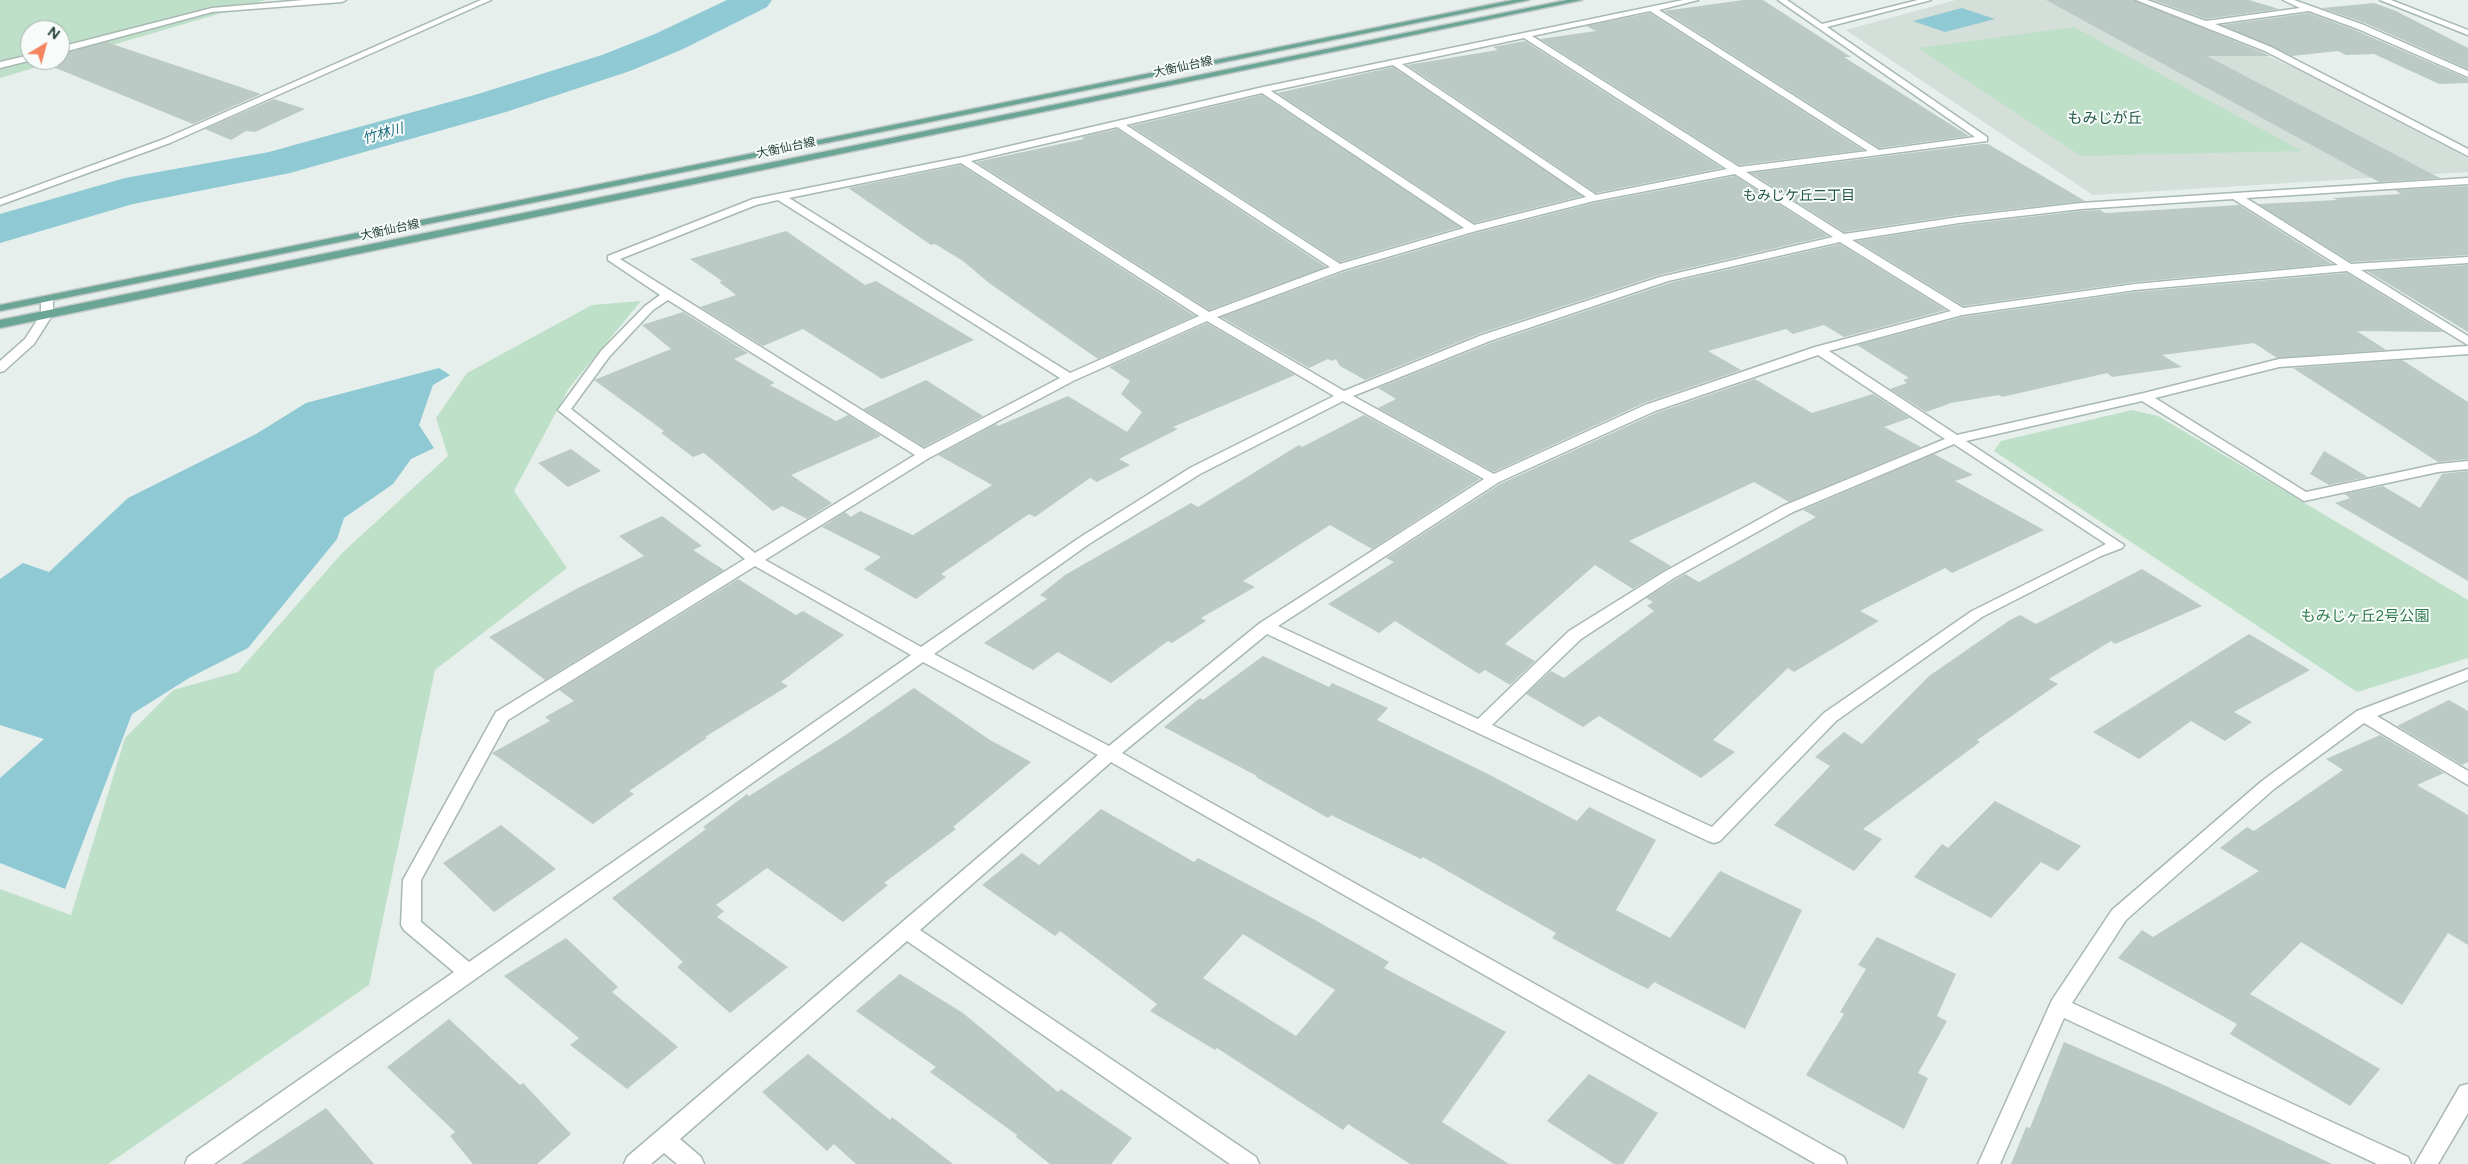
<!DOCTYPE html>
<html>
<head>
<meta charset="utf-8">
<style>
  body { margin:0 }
  #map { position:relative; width:2468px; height:1164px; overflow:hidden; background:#e6efeb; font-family:Figtree,sans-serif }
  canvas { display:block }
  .north { position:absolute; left:20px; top:20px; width:50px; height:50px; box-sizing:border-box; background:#f7fbf9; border:1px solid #a3b1ad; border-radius:50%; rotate:37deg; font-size:14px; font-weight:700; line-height:20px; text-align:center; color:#24423a }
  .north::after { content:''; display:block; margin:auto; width:18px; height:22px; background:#f4845f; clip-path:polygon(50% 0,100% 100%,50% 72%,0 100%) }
</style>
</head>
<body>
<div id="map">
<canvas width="2468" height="1164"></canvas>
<div class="north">N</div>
</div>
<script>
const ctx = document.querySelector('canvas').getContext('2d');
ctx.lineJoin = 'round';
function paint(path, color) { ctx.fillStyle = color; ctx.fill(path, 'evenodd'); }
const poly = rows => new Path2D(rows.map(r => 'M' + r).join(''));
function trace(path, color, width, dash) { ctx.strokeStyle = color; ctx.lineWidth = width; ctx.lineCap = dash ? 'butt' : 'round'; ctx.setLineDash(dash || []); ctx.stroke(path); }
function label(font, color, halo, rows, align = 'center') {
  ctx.font = font + ' Figtree,"Noto Sans JP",sans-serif'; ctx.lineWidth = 4; ctx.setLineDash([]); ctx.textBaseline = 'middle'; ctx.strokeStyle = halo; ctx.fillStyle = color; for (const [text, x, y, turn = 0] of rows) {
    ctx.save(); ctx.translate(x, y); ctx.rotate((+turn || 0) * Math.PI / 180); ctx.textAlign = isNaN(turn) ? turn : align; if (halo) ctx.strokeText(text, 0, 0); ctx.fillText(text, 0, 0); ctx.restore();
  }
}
paint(poly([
  [1956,0,2124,0,2197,25,2295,68,2468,158,2468,172,2093,195,1846,30]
]), '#d4dfda');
paint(poly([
  [0,0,266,0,0,78],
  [30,30,60,30,60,60,30,60],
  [2074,27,2302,151,2081,156,1918,48],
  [641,301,569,388,514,491,567,568,435,670,369,985,108,1164,0,1164,0,889,71,915,125,738,173,690,238,672,342,553,448,456,436,418,467,373,592,305],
  [2132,410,2158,416,2468,600,2468,658,2357,692,1994,451,2001,441]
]), '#bfe0c8');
paint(poly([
  [1962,8,1995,19,1945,32,1913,21],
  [439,368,450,375,433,385,419,425,434,448,411,459,393,484,344,518,337,539,248,648,189,678,132,714,65,889,0,863,0,778,44,739,0,725,0,579,23,563,49,572,128,498,256,434,306,403]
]), '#8ec9d4');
paint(poly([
  [727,0,772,0,767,7,681,50,630,71,506,112,290,173,133,204,0,243,0,214,125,178,269,152,478,94,602,55,655,34,727,0]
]), '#8ec9d4');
paint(poly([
  [1743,0,1763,0,1851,57,1844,57,1969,136,1879,148,1664,11],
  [2046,0,2134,0,2264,53,2270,56,2207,56,2440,178,2379,182],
  [2153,0,2249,0,2279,9,2206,19],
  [2374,3,2396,11,2468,48,2468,69,2365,23,2322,8],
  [1650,13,1863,150,1739,165,1540,39,1596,31,1586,26],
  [2309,13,2357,31,2468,79,2468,83,2439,84,2374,54,2346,55,2338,51,2292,56,2222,25],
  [1525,41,1722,168,1596,193,1407,65,1498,50,1493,47],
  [106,42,261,94,193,124,36,60,60,60,60,55],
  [1393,67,1582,196,1474,223,1277,93],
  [1262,95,1460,227,1340,262,1131,126],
  [274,99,305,109,255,132,246,131,231,140,205,129],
  [1117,129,1326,267,1209,310,976,162,1084,139,1082,137],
  [1982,144,1988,144,2085,201,1959,215,1844,232,1751,173],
  [961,165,1195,316,1098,359,989,283,963,261,935,244,931,245,848,188],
  [1735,176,1828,236,1659,275,1481,333,1365,380,1340,366,1336,359,1332,361,1328,359,1309,368,1221,317,1344,272,1476,233,1594,203],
  [2468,186,2468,255,2351,262,2258,204,2337,200,2333,198,2401,194,2395,190],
  [2239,205,2332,264,2135,282,1963,306,1857,241,1959,225,2081,211,2100,210,2105,213],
  [786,231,865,285,876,281,974,340,882,379,803,329,763,346,700,307,736,295,719,282,722,281,690,259],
  [1840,244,1946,310,1844,337,1824,325,1793,334,1786,329,1708,351,1741,370,1644,403,1494,472,1378,408,1396,399,1378,388,1491,343,1669,283],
  [2468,265,2468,332,2367,271],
  [2347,273,2443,332,2357,331,2386,350,2277,358,2254,343,2162,355,2182,367,2112,377,2107,373,2094,376,2002,397,1999,395,1951,403,1926,412,1890,389,1907,383,1903,380,1909,378,1857,345,1962,317,2135,292],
  [683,312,748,353,734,359,775,383,770,385,836,421,848,415,881,436,791,475,832,503,807,519,782,506,773,511,704,453,693,457,661,433,664,431,594,380,671,349,642,325],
  [1207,323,1295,375,1173,427,1178,429,1119,459,1130,465,1097,482,1090,478,1035,517,1029,514,941,574,946,577,916,599,864,569,881,557,822,527,845,512,851,517,860,511,913,535,992,485,938,455,996,424,998,426,1068,396,1127,432,1142,412,1121,394,1130,381,1109,367],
  [2402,360,2468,402,2468,459,2438,462,2293,368],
  [1755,379,1812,413,1873,394,1910,418,1884,427,1921,447,1789,502,1754,482,1629,541,1671,566,1633,589,1595,565,1505,644,1535,661,1510,685,1485,670,1479,674,1395,621,1379,633,1328,604,1394,562,1386,558,1500,484,1656,413],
  [926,380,983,416,924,447,863,409],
  [1364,415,1480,479,1372,549,1330,525,1243,581,1255,587,1201,618,1206,621,1172,643,1168,641,1111,683,1058,652,1033,670,984,643,1047,599,1040,595,1065,575,1191,503,1198,507,1299,445,1302,447],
  [571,449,601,471,568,487,538,463],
  [2324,451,2368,477,2329,485,2310,474],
  [1934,454,1973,475,1955,481,2044,530,1952,573,1945,568,1860,611,1879,621,1794,672,1788,668,1713,740,1735,752,1701,778,1599,716,1583,727,1526,694,1551,671,1564,678,1654,611,1647,606,1653,602,1646,598,1675,580,1685,574,1699,582,1816,517,1803,510],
  [2468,471,2468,581,2335,503,2350,498,2344,494,2383,486,2420,508,2442,474],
  [662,516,702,546,693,550,724,570,545,680,489,637,578,588,644,556,619,536],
  [2142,569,2202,606,2115,644,2111,641,2049,679,2058,684,1977,740,1980,742,1863,829,1882,839,1854,871,1774,825,1830,766,1815,757,1844,732,1862,744,1929,676,2010,620,2020,615,2036,624],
  [738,579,796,615,803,611,844,635,781,682,788,686,705,737,707,738,629,791,634,794,593,824,492,753,550,721,545,717,574,701,559,690],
  [2249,634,2310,670,2234,712,2252,722,2225,741,2191,721,2139,759,2093,732],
  [1263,656,1329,687,1332,683,1388,708,1377,720,1488,774,1577,821,1589,807,1656,840,1616,910,1670,938,1720,871,1802,910,1745,1029,1654,982,1648,989,1620,975,1552,938,1556,933,1423,857,1421,859,1331,815,1328,818,1256,777,1257,776,1164,727,1200,698,1203,700],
  [914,688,990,740,1031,762,953,827,956,829,884,883,888,885,843,922,767,868,716,905,724,911,717,917,788,967,730,1013,677,967,683,962,612,898,706,829,703,827,747,794,749,796,844,736],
  [2449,700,2468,711,2468,762,2462,765,2397,726],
  [2380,735,2444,773,2417,785,2468,815,2468,945,2448,933,2402,1005,2301,942,2250,994,2380,1069,2350,1106,2230,1034,2237,1024,2118,958,2142,930,2153,937,2259,871,2220,848,2247,827,2254,831,2343,770,2326,759],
  [1995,801,2081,846,2058,871,2041,862,1991,918,1914,877,1942,844,1948,848],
  [1101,809,1194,862,1198,858,1315,920,1389,962,1384,968,1506,1032,1442,1122,1509,1164,1410,1164,1348,1124,1343,1130,1217,1048,1215,1050,1150,1011,1157,1004,1060,931,1055,936,982,885,1022,853,1039,865],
  [1243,934,1335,990,1296,1036,1203,978],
  [501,825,556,869,494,912,443,863],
  [1877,937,1956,974,1937,1016,1947,1021,1918,1073,1928,1078,1904,1129,1806,1075,1844,1014,1840,1012,1866,969,1858,965],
  [566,938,618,987,612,992,678,1047,627,1089,570,1045,579,1038,504,976],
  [900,974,963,1013,1058,1092,1061,1089,1132,1138,1111,1164,1050,1164,1016,1137,1017,1135,930,1072,936,1067,856,1011],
  [449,1019,520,1085,523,1083,571,1134,537,1164,473,1164,450,1136,455,1132,387,1067],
  [2064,1042,2166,1086,2332,1164,2011,1164,2026,1127,2030,1128],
  [808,1054,890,1120,892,1117,953,1164,856,1164,834,1144,827,1151,762,1092],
  [1589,1074,1658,1113,1623,1164,1614,1164,1547,1121],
  [326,1108,374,1164,241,1164]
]), '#bbcac4');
const minor = poly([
  [304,0,346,0,342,2,212,12,60,53,60,47,212,8,304,0],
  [481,0,491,0,170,143,0,205,0,199,164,139,481,0],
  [1683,0,1698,0,1659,10,1879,150,1975,137,1778,0,1787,0,1822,24,1918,0,1931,0,1827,27,1987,137,1987,141,1746,172,1844,234,1959,217,2081,203,2468,178,2468,184,2246,198,2351,264,2468,257,2468,263,2361,270,2468,336,2468,345,2347,271,2135,290,1962,315,1829,351,1957,435,2144,393,2279,359,2468,346,2468,354,2279,367,2155,398,2306,492,2438,464,2468,461,2468,469,2438,472,2304,501,2142,401,1966,441,2124,545,2122,548,2101,556,1982,617,1836,721,1720,841,1714,843,1708,841,1267,634,1122,753,1844,1157,1847,1164,1816,1164,1111,762,920,930,1256,1157,1259,1164,1230,1164,907,941,680,1139,701,1157,704,1164,677,1164,664,1153,651,1164,624,1164,627,1157,1098,755,923,662,214,1164,185,1164,188,1157,454,972,404,930,401,925,403,880,496,712,745,559,558,410,601,351,645,306,660,295,608,260,608,256,753,199,963,157,1263,87,1683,0],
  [1650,11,1868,151,1739,167,1532,36,1650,11],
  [1524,38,1727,169,1596,195,1402,64,1524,38],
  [1393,65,1586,197,1474,225,1271,91,1393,65],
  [1262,93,1464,228,1340,264,1126,125,1262,93],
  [1117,127,1330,267,1209,312,971,161,1117,127],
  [961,163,1199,316,1070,373,789,198,961,163],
  [1735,174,1833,237,1660,277,1482,335,1344,391,1217,317,1343,270,1476,231,1594,201,1735,174],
  [2233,199,2338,265,2135,284,1963,308,1852,240,1959,223,2081,209,2233,199],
  [778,200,1060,378,924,449,620,259,756,205,778,200],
  [1840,242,1951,311,1815,347,1645,405,1494,474,1353,396,1490,341,1668,281,1840,242],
  [668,300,915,455,755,553,571,409,609,357,653,310,668,300],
  [1207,321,1334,396,1190,468,1079,538,921,647,765,560,929,458,1073,381,1207,321],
  [1818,355,1945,439,1783,506,1664,572,1569,631,1478,719,1278,626,1499,482,1655,411,1818,355],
  [1343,401,1484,479,1260,623,1109,746,934,654,1089,544,1200,474,1343,401],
  [1954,444,2106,544,1972,611,1824,713,1712,827,1492,725,1581,639,1674,578,1793,512,1954,444],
  [755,566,911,655,469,962,421,922,421,880,508,720,755,566],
  [2136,0,2147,0,2206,21,2300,8,2283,0,2294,0,2364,25,2468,71,2468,77,2358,29,2309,11,2215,24,2271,47,2468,149,2468,156,2265,51,2136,0],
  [2380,0,2391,0,2468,30,2468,35,2380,0],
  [30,55,30,60,32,60,0,68,0,62,30,55],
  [47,296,53,299,53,314,34,344,4,371,0,372,0,361,25,339,41,314,41,299,47,296],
  [2468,669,2468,680,2377,716,2468,771,2468,785,2364,723,2274,789,2126,920,2072,1003,2408,1157,2411,1164,2377,1164,2064,1018,2000,1164,1978,1164,2052,1000,2112,910,2262,781,2357,711,2468,669],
  [2468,1084,2468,1113,2438,1164,2415,1164,2460,1086,2468,1084]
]);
const major = poly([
  [1513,0,1529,0,0,311,0,305,1513,0],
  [1567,0,1582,0,0,328,0,320,1567,0]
]);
trace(minor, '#a8b8b2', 3);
trace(major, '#c2cac8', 3);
paint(minor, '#fff');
paint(major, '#6aa596');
label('12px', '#24423a', '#f7fbf9', [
  ["大衡仙台線",1183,67,-12],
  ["大衡仙台線",786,148,-12],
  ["大衡仙台線",390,230,-12]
]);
label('italic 14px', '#1c6f80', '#f7fbf9', [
  ["竹林川",383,134,-16]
]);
label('14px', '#1f5548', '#f7fbf9', [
  ["もみじケ丘二丁目",1799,196]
]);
label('15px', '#1f5548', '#f7fbf9', [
  ["もみじが丘",2105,119]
]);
label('15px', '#2d7a4b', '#f7fbf9', [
  ["もみじヶ丘2号公園",2365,617]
]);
</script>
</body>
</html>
